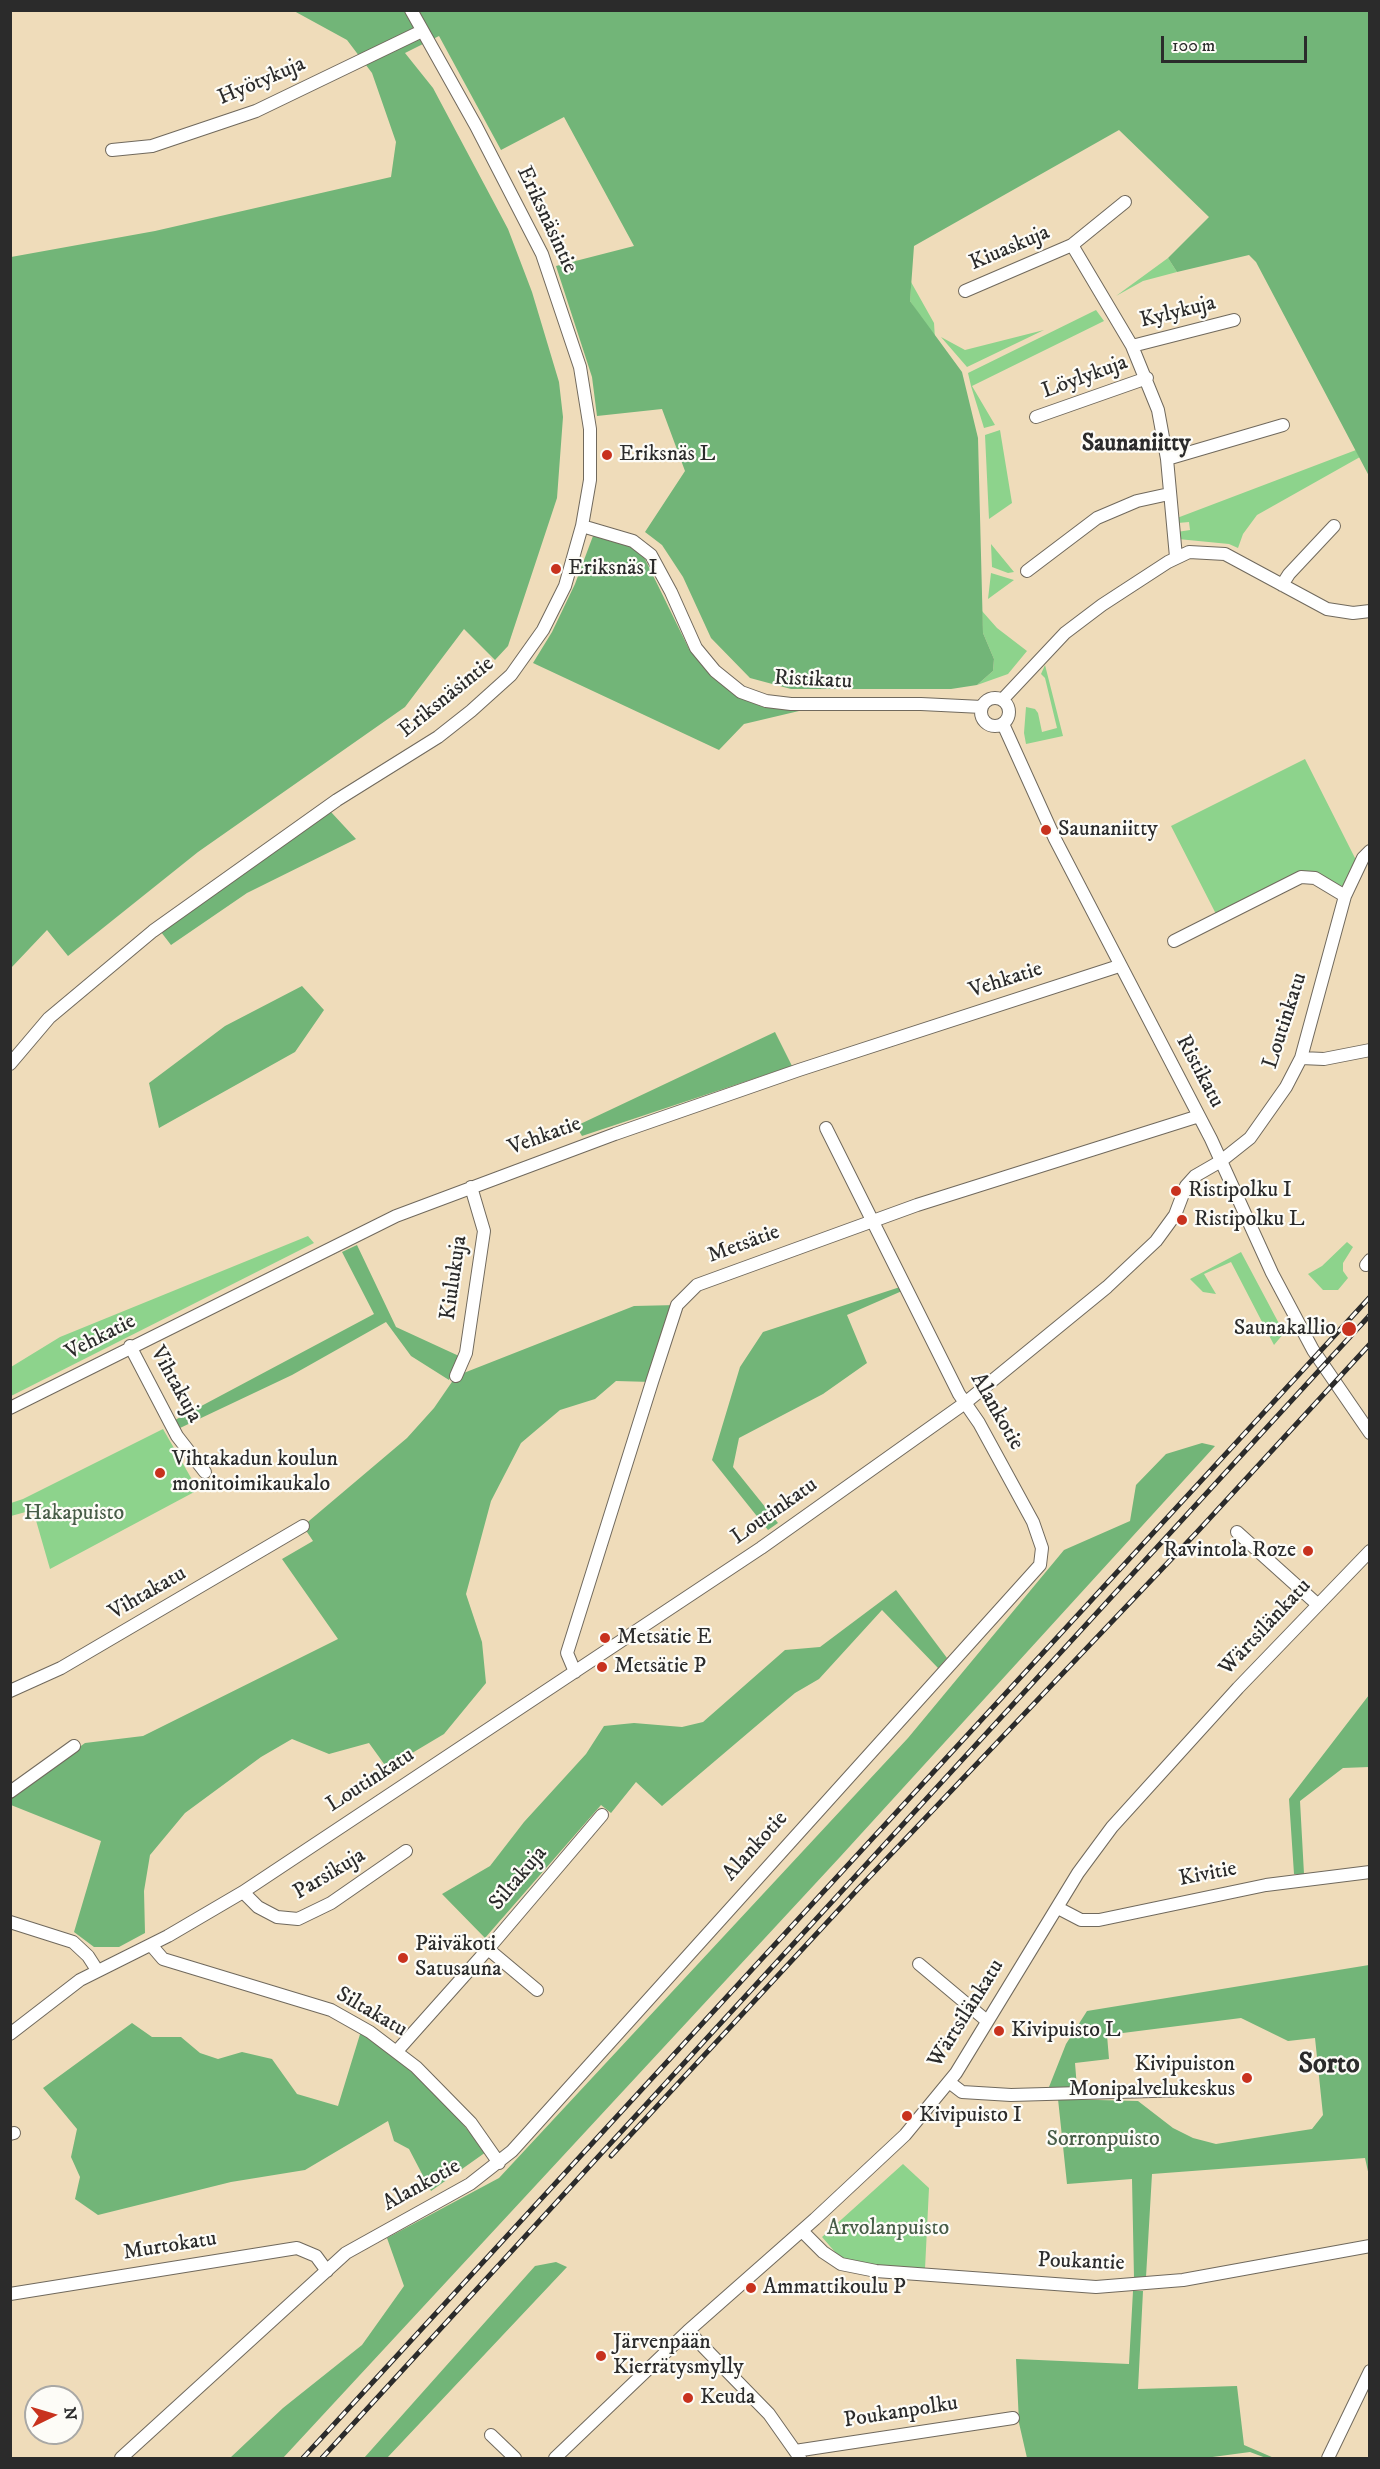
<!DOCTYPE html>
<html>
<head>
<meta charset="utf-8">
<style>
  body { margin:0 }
  #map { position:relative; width:1380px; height:2469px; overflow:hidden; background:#efdcba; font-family:"IM FELL DW Pica",serif }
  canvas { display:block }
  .frame { position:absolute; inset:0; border:12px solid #2b2b2b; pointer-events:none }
  .north { position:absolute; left:24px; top:2385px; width:60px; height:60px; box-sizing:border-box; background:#fdfcf7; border:2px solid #a9a8a5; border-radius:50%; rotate:85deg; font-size:16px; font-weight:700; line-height:24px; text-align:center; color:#2b2b2b }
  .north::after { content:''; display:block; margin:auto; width:21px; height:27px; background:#c8321e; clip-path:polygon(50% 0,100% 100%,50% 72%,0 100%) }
  .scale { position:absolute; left:1161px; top:36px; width:146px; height:27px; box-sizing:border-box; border:3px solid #2b2b2b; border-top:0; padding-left:8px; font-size:18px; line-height:21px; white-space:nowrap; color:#2b2b2b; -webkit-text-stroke:4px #fdfcf7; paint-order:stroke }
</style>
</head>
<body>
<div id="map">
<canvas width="1380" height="2469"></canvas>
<div class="frame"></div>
<div class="north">N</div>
<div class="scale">100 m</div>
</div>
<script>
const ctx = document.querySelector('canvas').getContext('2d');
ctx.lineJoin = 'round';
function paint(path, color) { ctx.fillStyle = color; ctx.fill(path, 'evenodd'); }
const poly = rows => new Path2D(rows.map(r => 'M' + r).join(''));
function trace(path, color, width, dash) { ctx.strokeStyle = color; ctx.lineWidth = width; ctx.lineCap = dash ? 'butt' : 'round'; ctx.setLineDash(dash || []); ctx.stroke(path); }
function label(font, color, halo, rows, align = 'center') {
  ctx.font = font + ' "IM FELL DW Pica",serif'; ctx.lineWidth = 4.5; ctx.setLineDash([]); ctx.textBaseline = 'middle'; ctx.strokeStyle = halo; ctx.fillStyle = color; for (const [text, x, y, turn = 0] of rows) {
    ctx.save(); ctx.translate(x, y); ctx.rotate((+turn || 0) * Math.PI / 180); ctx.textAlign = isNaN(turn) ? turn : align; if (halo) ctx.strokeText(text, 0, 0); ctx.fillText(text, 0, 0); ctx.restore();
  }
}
paint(poly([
  [1168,258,1177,272,1143,281,1116,296],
  [911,282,934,323,935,339,910,301],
  [1096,310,1104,321,972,386,995,425,984,428,971,386,968,373],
  [1044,330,967,367,941,337,965,350],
  [1000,430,1012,503,989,519,985,435],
  [1356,450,1360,457,1257,515,1243,534,1238,548,1229,544,1178,539,1177,532,1190,530,1189,522,1178,523,1177,518],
  [991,544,1014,572,1008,573,992,567],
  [991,573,1014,580,988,599],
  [982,611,997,628,1027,651,1008,674,977,685,993,671,994,659,983,633],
  [1045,665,1063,736,1026,744,1024,733,1026,707,1035,709,1038,713,1042,732,1057,728,1045,678,1041,674],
  [1305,759,1356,860,1343,890,1317,874,1216,914,1171,826],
  [308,1236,314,1243,11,1396,11,1367,60,1337],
  [1347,1242,1353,1247,1343,1263,1343,1271,1348,1278,1338,1290,1323,1290,1308,1274,1322,1266],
  [1241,1252,1284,1333,1274,1345,1231,1262,1204,1274,1216,1294,1203,1292,1190,1279],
  [163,1429,198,1490,50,1569,33,1510,11,1516,11,1503,23,1499],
  [903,2164,929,2188,925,2269,875,2267,842,2260,822,2237]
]), '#8dd38c');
paint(poly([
  [294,11,1369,11,1369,476,1256,262,1249,255,1177,272,1168,258,1209,217,1119,130,914,246,910,301,962,372,978,438,983,633,994,659,993,671,977,685,951,689,791,689,750,678,711,638,683,577,662,545,645,532,685,471,662,409,597,416,592,377,556,266,634,246,564,117,501,150,439,36,405,53,433,88,508,229,532,292,559,382,563,417,557,498,508,646,495,660,464,629,405,707,198,852,68,956,47,930,11,968,11,257,155,231,391,177,396,142,372,73,347,40],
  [593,536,631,547,645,559,689,649,712,677,741,698,763,707,799,711,744,724,719,750,533,663,552,632,575,584],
  [331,812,356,839,247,893,171,945,161,932],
  [302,986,324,1010,295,1052,159,1128,149,1083,225,1026],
  [775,1032,792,1066,582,1136,576,1126],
  [357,1245,396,1327,459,1356,449,1380,411,1356,386,1322,292,1375,180,1428,175,1420,374,1314,342,1252],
  [900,1287,902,1291,847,1315,867,1363,823,1394,739,1438,733,1467,778,1523,768,1530,712,1460,740,1367,763,1332],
  [677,1305,652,1382,616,1381,595,1399,560,1410,521,1443,491,1501,466,1594,482,1642,486,1683,444,1734,387,1768,369,1743,329,1754,292,1739,261,1757,185,1813,150,1855,144,1891,145,1933,119,1947,94,1947,74,1932,101,1841,11,1805,10,1797,85,1743,143,1736,338,1639,282,1559,313,1541,303,1526,407,1438,434,1408,456,1376,634,1306],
  [1202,1443,1215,1446,840,1857,283,2458,230,2458,283,2408,362,2345,404,2286,387,2238,499,2178,908,1738,1064,1550,1130,1521,1136,1485,1166,1454],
  [896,1590,947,1658,938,1668,882,1610,819,1679,795,1693,662,1806,636,1782,611,1813,601,1805,485,1938,442,1894,490,1866,524,1822,586,1754,604,1726,634,1723,682,1727,703,1722,785,1650,820,1647],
  [1369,1695,1369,1767,1343,1768,1300,1801,1304,1874,1294,1874,1289,1799],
  [1369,1965,1369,2176,1365,2158,1152,2174,1146,2277,1134,2278,1132,2179,1067,2184,1058,2099,1138,2101,1173,2128,1193,2138,1216,2144,1312,2129,1323,2115,1315,2038,1288,2041,1241,2018,1107,2035,1109,2059,1075,2063,1077,2088,1049,2087,1066,2044,1087,2011],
  [132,2023,152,2037,181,2037,200,2053,218,2059,242,2052,272,2059,297,2094,338,2106,361,2031,395,2056,451,2110,486,2152,431,2191,409,2149,394,2141,388,2121,305,2170,231,2182,98,2215,75,2199,80,2177,71,2157,77,2129,43,2088],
  [556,2262,567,2267,387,2458,364,2458,535,2266],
  [1133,2291,1143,2291,1138,2389,1237,2386,1244,2445,1274,2458,1266,2458,1250,2452,1205,2458,1027,2458,1019,2423,1016,2359,1129,2364]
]), '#72b578');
const minor = poly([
  [112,150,152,146,256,111,422,31],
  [1072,245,1132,346,1158,410,1167,459,1176,557],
  [965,291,1072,245,1125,202],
  [1132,346,1234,320],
  [1036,417,1147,378],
  [1167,459,1283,425],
  [582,526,633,541,651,555,671,592,696,648,715,671,741,692,766,701,791,704,921,704,982,707],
  [1027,571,1097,518,1137,501,1169,494],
  [1282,585,1289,574,1334,526],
  '981 712a14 14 0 1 1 28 0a14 14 0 1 1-28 0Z',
  [1002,700,1065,633,1102,605,1168,562,1189,552,1225,554,1327,609,1353,613,1370,611],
  [1003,724,1055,839,1211,1139,1272,1273,1313,1350,1370,1433],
  [1174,941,1301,877,1315,878,1345,896],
  [1301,1058,1324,1059,1370,1050],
  [10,1064,49,1018,153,931,337,800,438,737,471,711,511,675,543,630,565,586,582,526,590,480,590,429,580,367,542,254,476,126,411,10],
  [1366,1265,1370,1260],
  [130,1346,177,1436,205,1472],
  [456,1376,466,1353,484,1231,471,1187],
  [10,1408,396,1216,615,1134,799,1070,1119,966],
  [1237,1532,1317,1604],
  [575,1672,567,1653,652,1382,677,1305,697,1285,917,1205,1199,1116],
  [10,1691,61,1668,303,1526],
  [10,1792,74,1746],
  [243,1892,258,1907,277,1917,298,1919,331,1903,406,1851],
  [1058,1908,1081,1920,1099,1920,1266,1885,1370,1872],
  [10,1922,73,1942,88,1956,97,1970],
  [151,1945,163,1959,331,2010,370,2032,416,2067,471,2123,499,2163],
  [488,1949,537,1990],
  [919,1964,987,2021],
  [10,2034,80,1980,168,1936,243,1892,761,1548,965,1403,1107,1287,1156,1241,1175,1215,1186,1186,1195,1176,1221,1161,1250,1138,1286,1087,1301,1058,1345,896,1363,858,1370,851],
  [397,2051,488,1949,602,1815],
  [949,2082,962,2092,1011,2095,1187,2090],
  [10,2134,14,2133],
  [802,2231,823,2252,841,2264,876,2271,1096,2287,1183,2280,1370,2246],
  [10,2294,297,2248,316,2256,327,2271],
  [688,2331,769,2414,800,2458],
  [491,2435,515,2458],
  [795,2451,1013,2418],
  [121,2458,346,2253,470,2184,512,2151,1040,1565,1042,1548,1033,1522,979,1423,959,1394,826,1128],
  [555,2458,688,2331,815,2219,905,2135,956,2073,1078,1873,1112,1827,1238,1688,1370,1551],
  [1328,2458,1370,2371]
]);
trace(minor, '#70695d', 14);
trace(minor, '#fff', 12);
const rail = poly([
  [611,2156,858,1889,1198,1531,1370,1344],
  [303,2458,1370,1297],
  [322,2458,1370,1315]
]);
trace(rail, '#2b2b2b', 5);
trace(rail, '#fdfcf7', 3, [9]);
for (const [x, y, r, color] of [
  [607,455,6,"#c8321e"],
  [556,569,6,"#c8321e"],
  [1046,830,6,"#c8321e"],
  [1176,1191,6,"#c8321e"],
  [1182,1220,6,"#c8321e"],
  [1349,1329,8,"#c8321e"],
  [160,1473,6,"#c8321e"],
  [1308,1551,6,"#c8321e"],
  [605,1638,6,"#c8321e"],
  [602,1667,6,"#c8321e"],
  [403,1958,6,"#c8321e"],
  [999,2031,6,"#c8321e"],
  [1247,2078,6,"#c8321e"],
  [907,2116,6,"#c8321e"],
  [751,2288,6,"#c8321e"],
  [601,2356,6,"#c8321e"],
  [688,2398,6,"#c8321e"]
]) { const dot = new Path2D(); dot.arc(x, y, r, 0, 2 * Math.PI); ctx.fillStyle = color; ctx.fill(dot); trace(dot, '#fdfcf7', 2); }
label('22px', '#2b2b2b', '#fdfcf7', [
  ["Hyötykuja",262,82,-23],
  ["Eriksnäsintie",546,220,65],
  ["Kiuaskuja",1010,249,-23],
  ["Kylykuja",1178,313,-14],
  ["Löylykuja",1085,378,-20],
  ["Ristikatu",813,681,3],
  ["Eriksnäsintie",447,698,-39],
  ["Vehkatie",1006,981,-18],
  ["Loutinkatu",1286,1021,-72],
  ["Ristikatu",1199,1072,62],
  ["Vehkatie",545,1137,-20],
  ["Metsätie",744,1245,-20],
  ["Kiulukuja",455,1278,-82],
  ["Vehkatie",101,1338,-27],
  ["Vihtakuja",175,1385,61],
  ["Alankotie",996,1412,60],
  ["Loutinkatu",775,1512,-35],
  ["Vihtakatu",148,1594,-30],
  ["Wärtsilänkatu",1266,1628,-47],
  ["Loutinkatu",371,1781,-33],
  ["Alankotie",756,1847,-48],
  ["Parsikuja",330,1875,-31],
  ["Kivitie",1208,1875,-11],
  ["Siltakuja",519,1879,-50],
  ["Siltakatu",371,2013,30],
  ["Wärtsilänkatu",967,2014,-58],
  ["Alankotie",422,2186,-29],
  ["Murtokatu",170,2247,-9],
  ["Poukantie",1081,2263,2],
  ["Poukanpolku",901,2413,-9]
]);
label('22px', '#2b2b2b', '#fdfcf7', [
  ["Eriksnäs L",619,455],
  ["Eriksnäs I",568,569],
  ["Saunaniitty",1058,830],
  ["Ristipolku I",1188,1191],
  ["Ristipolku L",1194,1220],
  ["Saunakallio",1336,1329,"right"],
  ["Vihtakadun koulun",172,1460],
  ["monitoimikaukalo",172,1485],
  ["Ravintola Roze",1296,1551,"right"],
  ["Metsätie E",617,1638],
  ["Metsätie P",614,1667],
  ["Päiväkoti",415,1945],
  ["Satusauna",415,1970],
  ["Kivipuisto L",1011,2031],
  ["Kivipuiston",1235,2065,"right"],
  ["Monipalvelukeskus",1235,2090,"right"],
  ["Kivipuisto I",919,2116],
  ["Ammattikoulu P",763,2288],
  ["Järvenpään",613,2343],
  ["Kierrätysmylly",613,2368],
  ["Keuda",700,2398]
], 'left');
label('22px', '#485d48', '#fdfcf7', [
  ["Hakapuisto",74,1514],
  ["Sorronpuisto",1103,2140],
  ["Arvolanpuisto",888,2229]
]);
label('bold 24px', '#2b2b2b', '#fdfcf7', [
  ["Saunaniitty",1136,445]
]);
label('bold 28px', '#2b2b2b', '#fdfcf7', [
  ["Sorto",1329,2066]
]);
</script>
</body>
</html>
